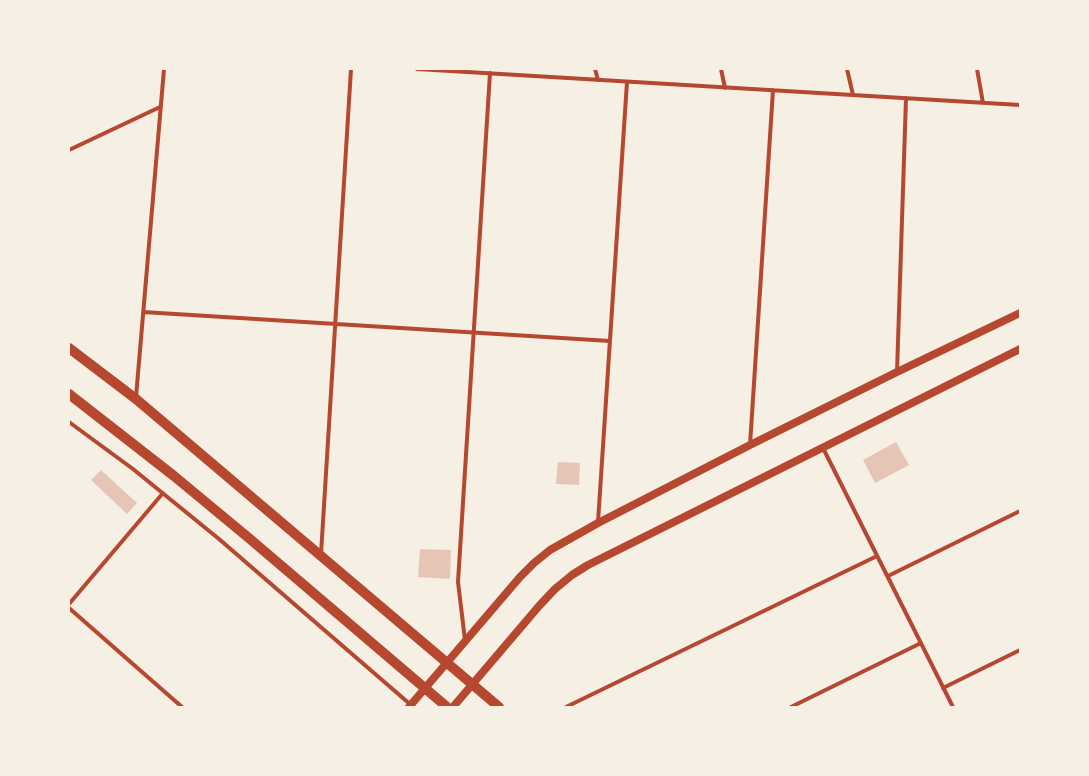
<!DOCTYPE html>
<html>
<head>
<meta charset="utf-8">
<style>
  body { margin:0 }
  #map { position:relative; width:1089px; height:776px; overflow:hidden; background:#f6efe4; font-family:Lora,serif }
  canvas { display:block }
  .frame { position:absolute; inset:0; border:70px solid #f6efe4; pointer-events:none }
</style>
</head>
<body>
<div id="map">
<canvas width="1089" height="776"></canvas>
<div class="frame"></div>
</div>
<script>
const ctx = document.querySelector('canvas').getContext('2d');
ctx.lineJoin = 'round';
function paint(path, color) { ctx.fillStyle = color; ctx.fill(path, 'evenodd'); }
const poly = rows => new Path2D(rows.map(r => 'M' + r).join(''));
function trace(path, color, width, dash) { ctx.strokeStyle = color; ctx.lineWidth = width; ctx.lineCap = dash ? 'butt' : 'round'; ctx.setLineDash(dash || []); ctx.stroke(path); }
paint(poly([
  [896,442,909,465,875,483,863,460],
  [558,462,580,463,579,485,556,484],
  [101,470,137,503,127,514,91,480],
  [420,549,451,550,450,579,418,577]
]), '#e6c5b7');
trace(poly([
  [417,69,1020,105],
  [595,69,598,80],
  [721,69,725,88],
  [847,69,853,95],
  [977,69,983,103],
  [69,150,160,107],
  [143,312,610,341],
  [897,372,906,98],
  [136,397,164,69],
  [69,422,133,469,219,539,411,705],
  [750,445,773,90],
  [823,448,953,707],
  [598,522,627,82],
  [321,554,351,69],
  [888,576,1020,511],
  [69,604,163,493],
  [69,608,182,707],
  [465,640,458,582,490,73],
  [943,688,1020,650],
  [566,707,877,556],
  [791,707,921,643]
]), '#b5482f', 4);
trace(poly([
  [409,707,520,577,534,563,550,550,598,523,750,445,897,372,1020,313],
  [453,707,539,606,555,589,572,575,588,565,1020,349]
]), '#b5482f', 8);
trace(poly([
  [69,348,136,399,499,707],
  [69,394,174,476,250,539,447,707]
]), '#b5482f', 10);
</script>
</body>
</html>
